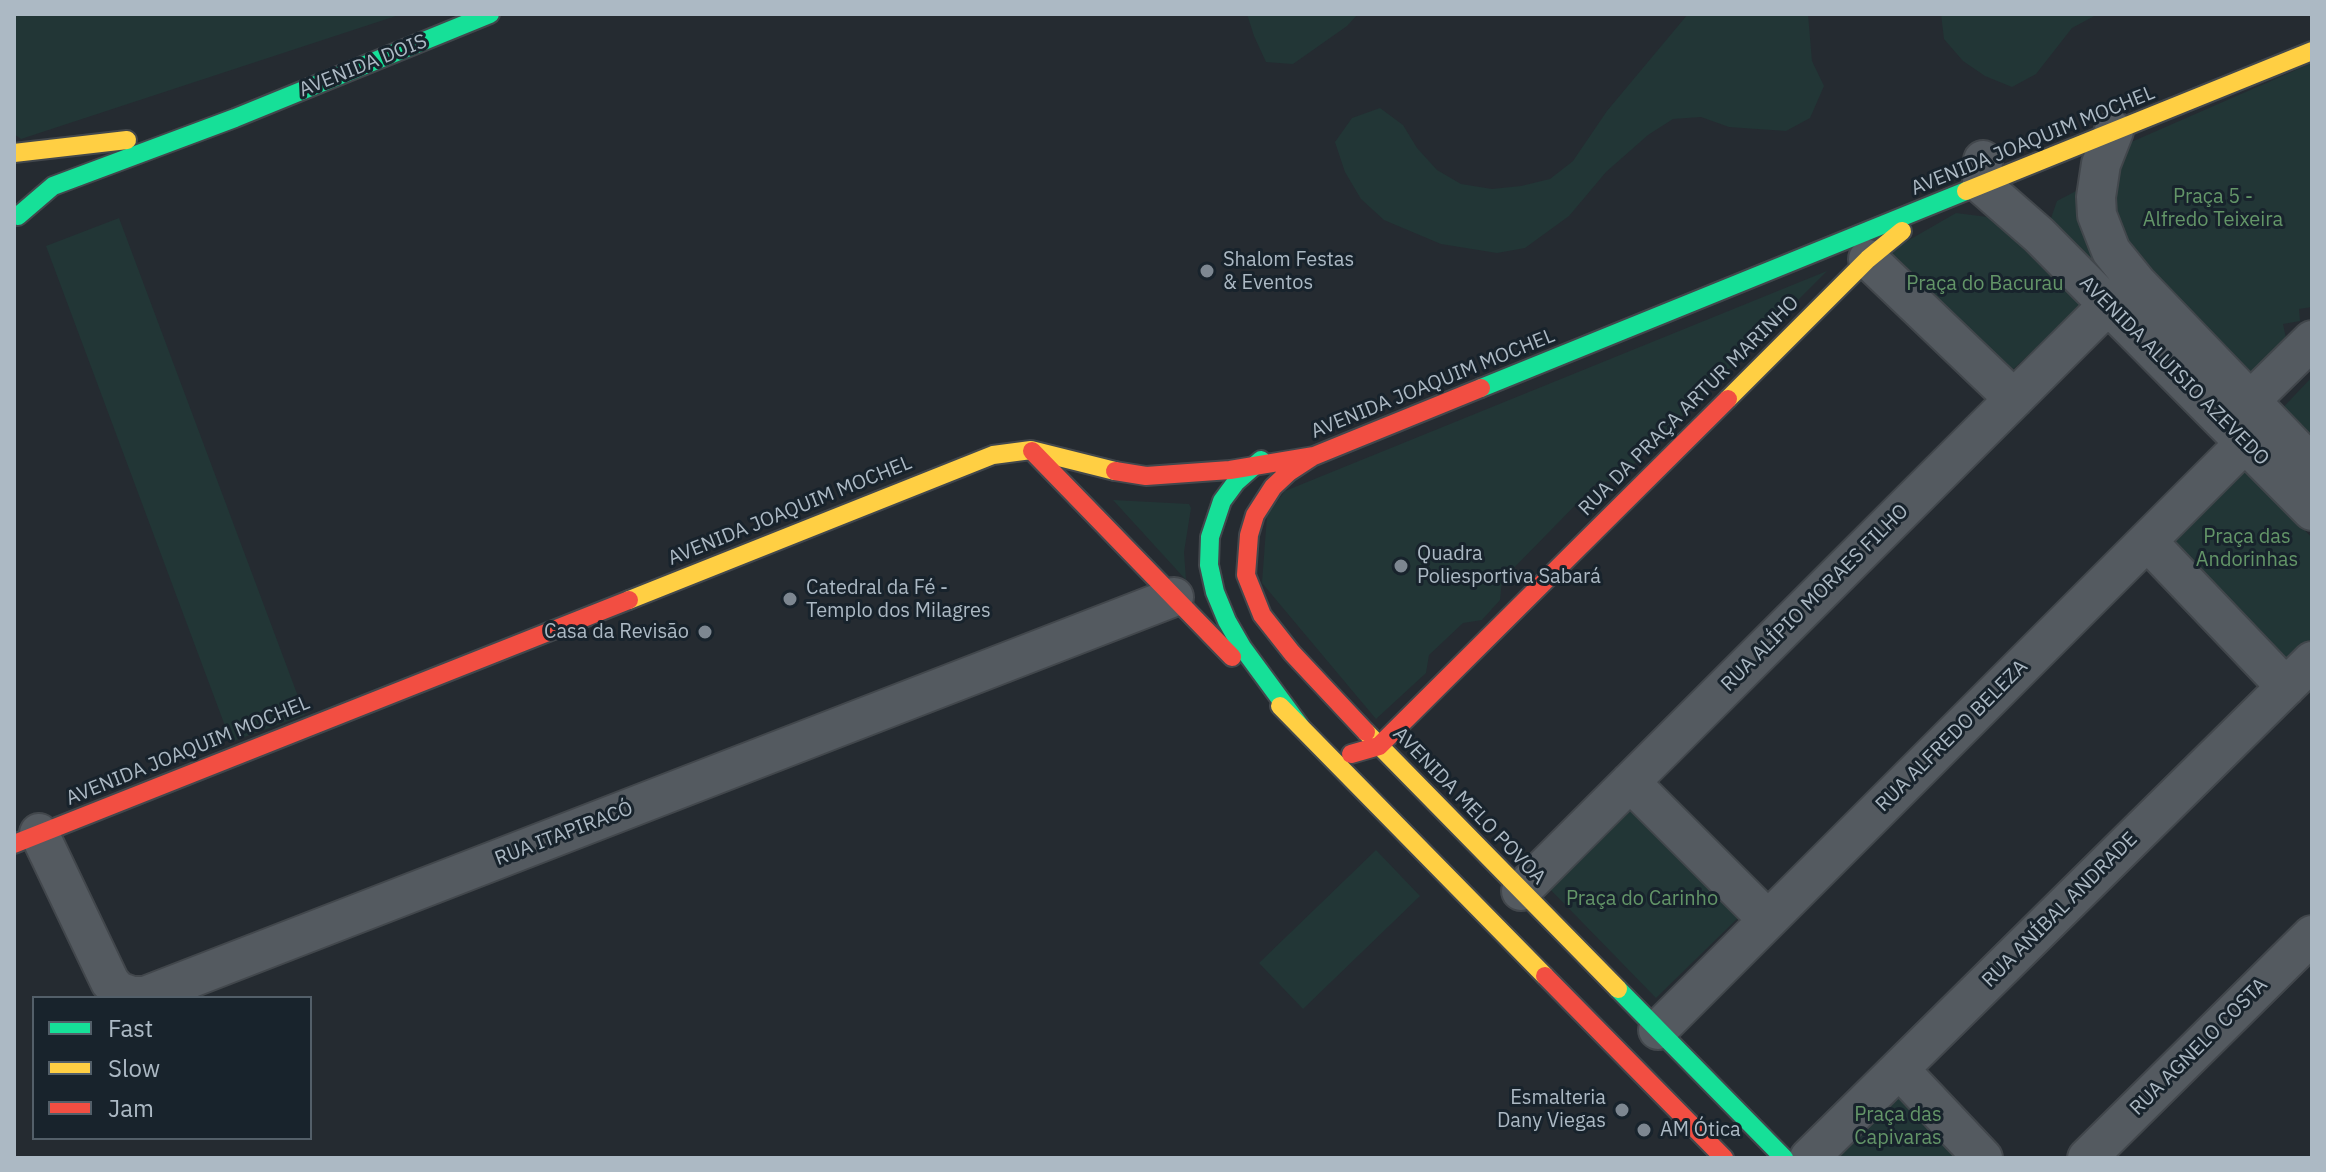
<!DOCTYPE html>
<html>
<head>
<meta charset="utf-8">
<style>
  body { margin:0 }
  #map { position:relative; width:2326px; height:1172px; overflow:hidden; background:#252b31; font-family:"IBM Plex Sans",sans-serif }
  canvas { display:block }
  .frame { position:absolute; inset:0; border:16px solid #acb9c4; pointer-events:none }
  .legend { position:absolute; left:32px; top:996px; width:280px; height:144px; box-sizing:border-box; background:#18232c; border:2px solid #535f69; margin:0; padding:10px 14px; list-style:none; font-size:24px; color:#acb9c4 }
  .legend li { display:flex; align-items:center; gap:16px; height:40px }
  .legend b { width:40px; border:2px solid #535f69 }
</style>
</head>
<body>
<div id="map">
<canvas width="2326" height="1172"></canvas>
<div class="frame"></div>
<ul class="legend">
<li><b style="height:10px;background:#16e098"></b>Fast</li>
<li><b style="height:10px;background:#ffcf43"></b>Slow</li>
<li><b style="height:10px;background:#f24e42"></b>Jam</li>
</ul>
</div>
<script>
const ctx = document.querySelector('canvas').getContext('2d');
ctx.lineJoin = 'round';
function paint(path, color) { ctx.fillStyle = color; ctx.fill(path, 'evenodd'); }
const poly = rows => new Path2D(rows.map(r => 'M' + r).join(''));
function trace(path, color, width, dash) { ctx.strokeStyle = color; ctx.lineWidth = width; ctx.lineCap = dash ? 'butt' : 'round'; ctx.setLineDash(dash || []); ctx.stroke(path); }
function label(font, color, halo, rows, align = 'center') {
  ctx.font = font + ' "IBM Plex Sans",sans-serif'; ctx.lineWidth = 6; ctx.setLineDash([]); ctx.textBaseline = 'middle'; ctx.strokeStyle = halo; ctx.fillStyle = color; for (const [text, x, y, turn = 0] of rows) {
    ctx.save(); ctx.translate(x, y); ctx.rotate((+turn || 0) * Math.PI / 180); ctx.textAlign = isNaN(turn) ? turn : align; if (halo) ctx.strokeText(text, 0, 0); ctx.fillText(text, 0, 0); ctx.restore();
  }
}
paint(poly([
  [14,14,402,14,21,139,14,134],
  [1247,14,1358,14,1347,26,1293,64,1266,62,1254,36],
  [1688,14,1808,14,1812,61,1824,86,1810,118,1786,131,1729,127,1701,117,1673,119,1648,135,1606,172,1569,216,1525,248,1497,253,1441,244,1384,220,1361,199,1345,172,1335,142,1352,118,1380,108,1403,125,1417,148,1437,170,1461,184,1492,189,1521,186,1550,179,1573,161,1607,111],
  [1941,14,2020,15,2098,14,2072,28,2036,74,2012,87,1985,76,1963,61,1944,39],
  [2312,63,2312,307,2299,309,2300,321,2283,324,2286,338,2303,336,2250,384,2123,258,2105,191,2129,143],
  [2076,191,2080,193,2087,247,2099,272,2050,221,2057,201],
  [1956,213,1988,217,2009,231,2081,306,2007,375,1889,262,1890,251],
  [119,218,305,715,231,742,46,246],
  [1827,271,1617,481,1598,482,1502,580,1500,600,1482,620,1463,623,1429,655,1426,673,1376,719,1262,583,1267,515,1285,491],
  [2312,377,2312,455,2274,417],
  [2244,465,2312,538,2312,638,2283,665,2168,545],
  [1113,500,1189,504,1191,508,1184,552,1186,580],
  [1628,800,1740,916,1656,998,1544,883],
  [1376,850,1420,896,1303,1009,1259,963],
  [1898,1080,1973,1158,1817,1158]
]), '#223636');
const street = poly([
  [2114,131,2101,164,2096,197,2097,215,2111,251,2137,283,2312,465],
  [1983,160,1982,185,2039,235,2312,511],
  [1868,259,2014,399],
  [2250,401,2312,340],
  [2147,541,2286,687],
  [1630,782,1768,920],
  [39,833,110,982,118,991,132,996,145,996,1174,597],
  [1521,891,2109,304],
  [1658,1030,2245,443],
  [1899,1069,1983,1158],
  [1809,1158,2312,661],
  [2087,1158,2312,935]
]);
const fast = poly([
  [18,216,53,186,235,118,490,14],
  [1481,388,1966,191],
  [1261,460,1236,482,1222,501,1210,537,1209,565,1215,592,1227,621,1242,647,1300,726],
  [1618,989,1784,1158]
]);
const slow = poly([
  [14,153,127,140],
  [1966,191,2312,51],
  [1728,399,1868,259,1902,231],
  [629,600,993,455,1031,450,1115,471],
  [1280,706,1545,976],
  [1366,732,1618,989]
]);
const jam = poly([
  [1032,451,1232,657],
  [1312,457,1289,472,1273,487,1255,515,1249,535,1246,575,1262,615,1292,653,1366,732],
  [1115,471,1146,476,1230,470,1314,456,1481,388],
  [1351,754,1379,746,1728,399],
  [14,844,629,600],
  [1545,976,1724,1158]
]);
trace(street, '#42474c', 42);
trace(fast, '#42474c', 22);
trace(slow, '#42474c', 22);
trace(jam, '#42474c', 22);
trace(street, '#545a60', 38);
trace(fast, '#16e098', 18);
trace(slow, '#ffcf43', 18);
trace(jam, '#f24e42', 18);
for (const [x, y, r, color] of [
  [1207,271,8,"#7d8791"],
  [1401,566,8,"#7d8791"],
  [790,599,8,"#7d8791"],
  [705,632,8,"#7d8791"],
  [1622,1110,8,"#7d8791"],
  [1644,1130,8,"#7d8791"]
]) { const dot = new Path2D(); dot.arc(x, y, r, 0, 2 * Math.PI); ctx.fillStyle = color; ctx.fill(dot); trace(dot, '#18232c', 3); }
label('20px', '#acb9c4', '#18232c', [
  ["AVENIDA DOIS",363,66,-22],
  ["AVENIDA JOAQUIM MOCHEL",2033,141,-22],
  ["AVENIDA ALUISIO AZEVEDO",2174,371,45],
  ["AVENIDA JOAQUIM MOCHEL",1433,384,-22],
  ["RUA DA PRAÇA ARTUR MARINHO",1689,406,-45],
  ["AVENIDA JOAQUIM MOCHEL",790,511,-22],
  ["RUA ALÍPIO MORAES FILHO",1815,598,-45],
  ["RUA ALFREDO BELEZA",1952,736,-45],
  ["AVENIDA JOAQUIM MOCHEL",188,751,-22],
  ["AVENIDA MELO POVOA",1469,806,46],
  ["RUA ITAPIRACÓ",564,834,-21],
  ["RUA ANÍBAL ANDRADE",2060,910,-45],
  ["RUA AGNELO COSTA",2199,1047,-45]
]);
label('20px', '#639568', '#18232c', [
  ["Praça 5 -",2213,197],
  ["Alfredo Teixeira",2213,220],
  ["Praça do Bacurau",1985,284],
  ["Praça das",2247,537],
  ["Andorinhas",2247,560],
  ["Praça do Carinho",1642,899],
  ["Praça das",1898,1115],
  ["Capivaras",1898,1138]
]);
label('20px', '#acb9c4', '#18232c', [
  ["Shalom Festas",1223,260],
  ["& Eventos",1223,283],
  ["Quadra",1417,554],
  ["Poliesportiva Sabará",1417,577],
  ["Catedral da Fé -",806,588],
  ["Templo dos Milagres",806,611],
  ["Casa da Revisão",689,632,"right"],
  ["Esmalteria",1606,1098,"right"],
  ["Dany Viegas",1606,1121,"right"],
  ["AM Ótica",1660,1130]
], 'left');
</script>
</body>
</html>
